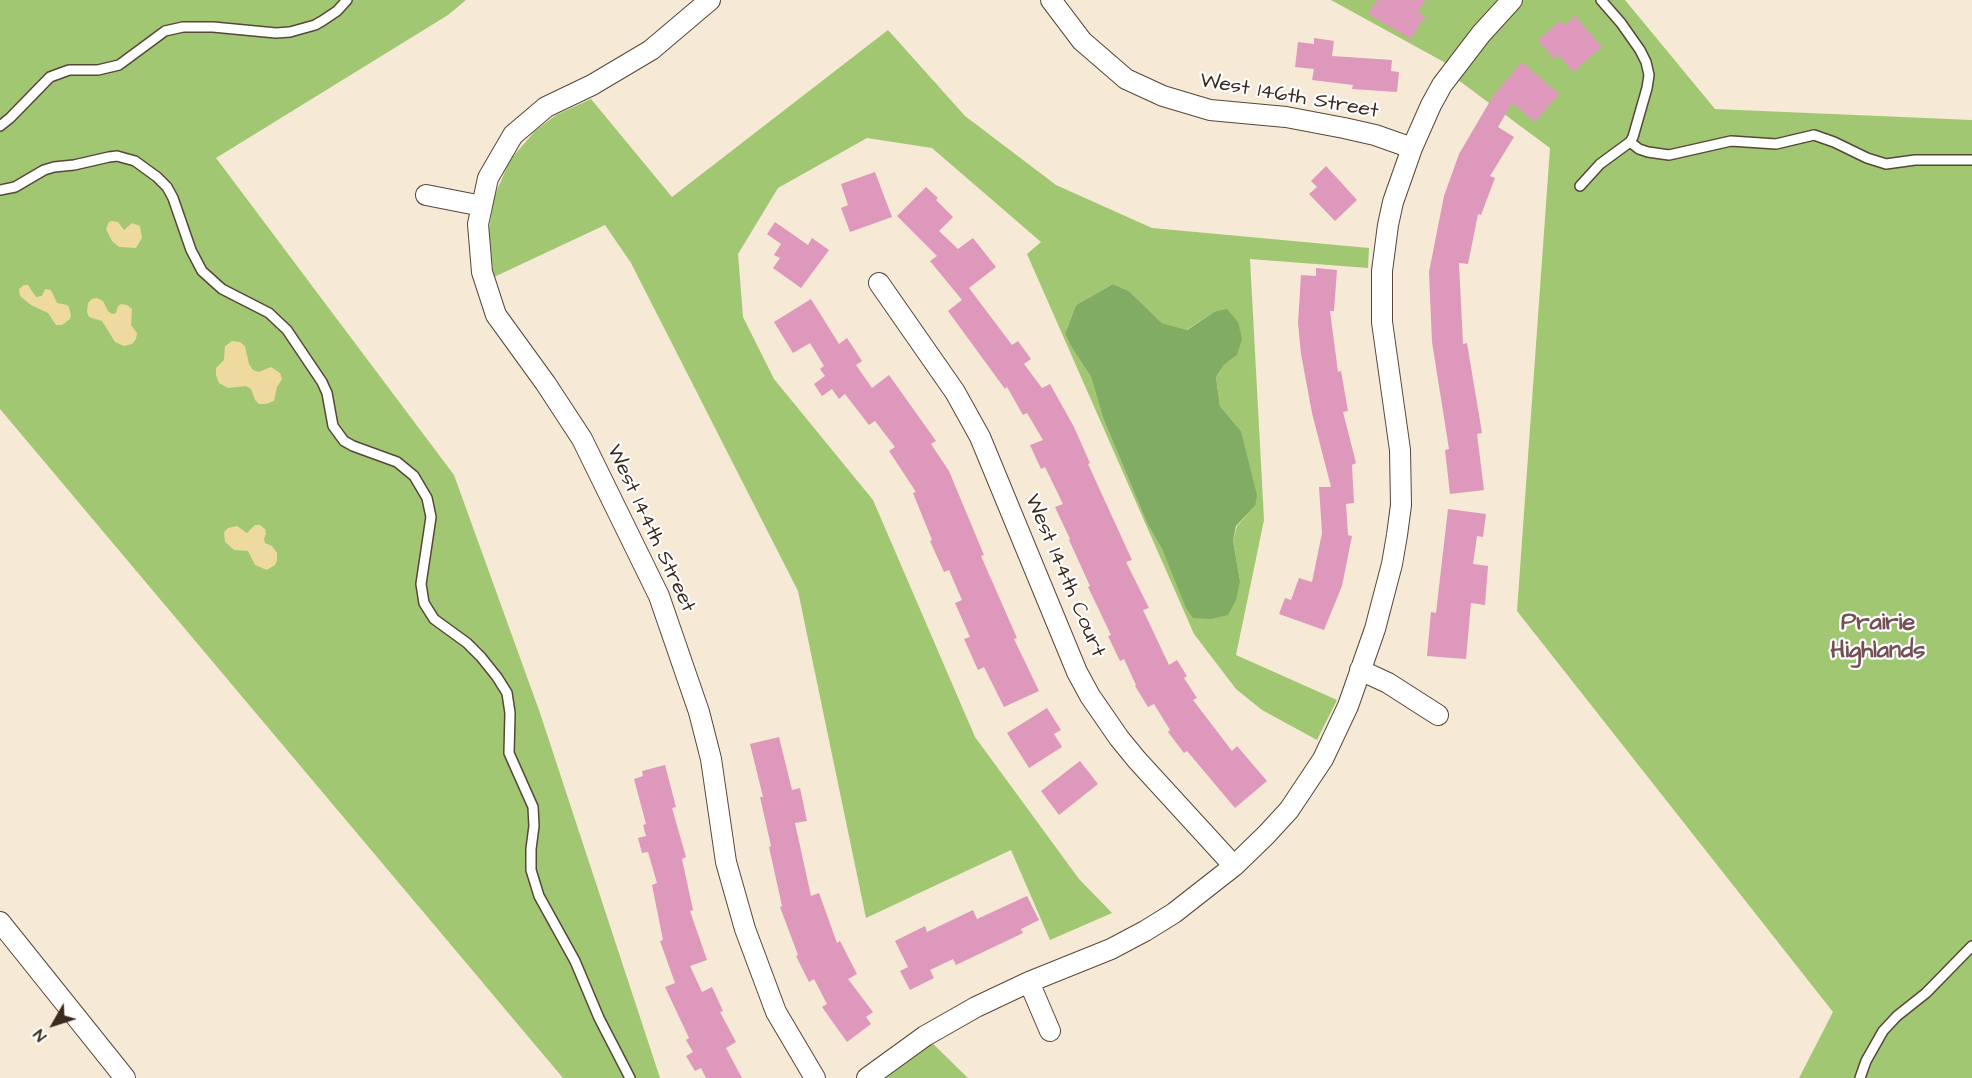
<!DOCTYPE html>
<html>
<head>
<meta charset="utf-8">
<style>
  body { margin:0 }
  #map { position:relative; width:1972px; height:1078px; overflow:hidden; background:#f6e9d5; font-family:"Architects Daughter",sans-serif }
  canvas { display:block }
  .north { position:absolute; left:24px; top:994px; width:60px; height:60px; -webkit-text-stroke:4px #fff; paint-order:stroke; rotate:231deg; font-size:16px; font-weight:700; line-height:24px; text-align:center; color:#3b2a1e }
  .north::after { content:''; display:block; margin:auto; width:21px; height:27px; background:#3b2a1e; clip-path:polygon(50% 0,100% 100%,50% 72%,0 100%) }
</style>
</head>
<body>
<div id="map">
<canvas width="1972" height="1078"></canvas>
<div class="north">N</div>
</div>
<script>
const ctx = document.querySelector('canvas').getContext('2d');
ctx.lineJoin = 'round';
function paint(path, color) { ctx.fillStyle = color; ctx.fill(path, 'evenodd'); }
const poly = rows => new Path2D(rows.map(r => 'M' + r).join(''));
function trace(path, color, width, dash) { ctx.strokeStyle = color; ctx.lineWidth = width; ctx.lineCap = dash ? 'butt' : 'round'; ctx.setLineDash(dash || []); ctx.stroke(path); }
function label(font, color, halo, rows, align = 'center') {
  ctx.font = font + ' "Architects Daughter",sans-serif'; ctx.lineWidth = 4.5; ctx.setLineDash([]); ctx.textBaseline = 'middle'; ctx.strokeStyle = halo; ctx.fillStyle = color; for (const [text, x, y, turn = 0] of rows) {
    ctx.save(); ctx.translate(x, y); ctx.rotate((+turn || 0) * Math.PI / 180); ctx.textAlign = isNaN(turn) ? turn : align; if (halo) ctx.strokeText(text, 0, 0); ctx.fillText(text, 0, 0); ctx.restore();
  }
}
paint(poly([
  [0,0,466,0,448,15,216,158,454,475,540,713,660,1078,563,1078,0,409],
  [1331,0,1625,0,1715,109,1972,120,1972,1078,1799,1078,1833,1012,1517,611,1550,148,1450,74,1453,67],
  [888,30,965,116,1056,185,1152,228,1369,248,1368,268,1250,259,1264,520,1236,655,1337,700,1317,740,1262,710,1236,689,1194,634,1027,254,1041,242,932,148,867,138,778,188,738,254,743,317,774,379,873,500,975,737,1079,879,1112,913,1050,940,1011,850,866,918,798,591,631,263,605,225,494,277,488,236,494,197,510,160,535,131,556,115,591,99,672,197],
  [1113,284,1129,291,1162,323,1186,330,1214,312,1237,355,1224,365,1216,377,1220,406,1241,431,1255,506,1237,526,1233,541,1240,581,1163,551,1147,523,1119,456,1103,418,1091,377,1072,348,1065,334,1076,305],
  [925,1036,968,1078,867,1078]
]), '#a1c772');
paint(poly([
  [1113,284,1129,291,1162,323,1187,330,1214,312,1227,309,1238,322,1242,339,1237,355,1224,365,1216,377,1220,406,1241,431,1257,495,1255,506,1236,526,1233,541,1240,581,1236,600,1228,615,1211,619,1193,618,1186,608,1163,551,1147,523,1119,456,1103,418,1091,377,1072,348,1065,334,1076,305]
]), '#80ac64');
paint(poly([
  [112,221,118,222,124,230,132,223,140,226,142,238,136,248,119,247,112,241,106,229,109,222],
  [24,285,28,285,36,297,42,296,45,289,51,290,57,303,67,305,69,307,71,316,70,319,62,325,56,325,48,313,31,305,20,296,19,289],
  [97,298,103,301,108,311,112,314,116,313,118,306,121,304,127,305,132,309,131,325,137,333,136,339,132,344,124,346,115,342,102,321,89,317,87,312,88,303,92,299],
  [232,341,240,342,245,346,249,364,253,370,259,372,271,367,280,373,282,379,277,387,274,401,266,404,259,404,255,400,251,389,246,386,228,388,219,383,216,375,216,368,224,360,225,346],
  [255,525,260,525,265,529,266,534,264,539,265,543,272,546,277,553,277,561,275,565,267,570,255,565,248,551,234,550,225,542,224,532,228,528,237,526,247,533]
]), '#eeda9e');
paint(poly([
  [1377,0,1425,0,1418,12,1425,16,1411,39,1368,14],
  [1575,16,1602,47,1573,72,1559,55,1554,59,1538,40,1560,21,1564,26],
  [1314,38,1334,41,1332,56,1392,60,1391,71,1399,72,1397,92,1352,89,1353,85,1312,80,1314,69,1295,67,1298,42,1314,44],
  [1522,62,1559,94,1535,122,1512,103,1498,127,1514,137,1490,176,1495,178,1481,215,1478,214,1468,264,1459,263,1463,344,1467,343,1482,433,1477,434,1484,490,1450,494,1445,450,1449,449,1432,342,1429,272,1444,196,1459,154,1493,96],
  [1326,166,1357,200,1335,221,1309,194,1317,187,1311,181],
  [875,172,892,217,850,232,841,208,848,205,841,184],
  [926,187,938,198,936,200,953,217,939,231,958,249,973,238,996,267,969,288,1012,345,1018,341,1031,359,1024,364,1042,388,1050,384,1074,427,1090,463,1088,464,1132,560,1126,562,1149,608,1143,610,1169,665,1177,660,1187,676,1184,678,1197,698,1193,700,1232,751,1237,746,1267,781,1235,808,1187,751,1184,753,1168,732,1170,730,1154,704,1148,707,1135,686,1136,685,1124,659,1120,661,1108,636,1111,635,1088,587,1090,586,1069,540,1070,539,1055,507,1063,504,1045,467,1041,469,1030,445,1043,440,1027,413,1023,415,1007,387,1005,389,948,311,962,300,930,261,937,256,897,216],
  [775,222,808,245,812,238,829,250,801,288,773,268,780,258,774,255,781,244,767,234],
  [1316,268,1337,270,1334,311,1330,311,1338,372,1341,371,1348,411,1343,412,1356,463,1352,465,1354,503,1346,504,1348,535,1352,536,1342,586,1324,630,1279,614,1285,598,1291,600,1299,578,1312,582,1322,533,1319,487,1331,487,1312,413,1301,354,1298,323,1301,275,1316,276],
  [811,299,839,344,847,338,862,361,856,365,872,388,889,375,936,441,931,444,949,471,984,555,981,556,1017,638,1014,639,1039,691,1004,707,984,667,978,670,964,639,970,637,955,603,962,600,949,570,944,572,930,541,932,540,913,493,916,492,889,451,895,447,875,421,869,425,845,394,839,399,832,389,822,396,814,384,825,376,820,369,824,366,810,343,793,353,774,322],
  [1448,509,1486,514,1483,537,1477,536,1473,564,1488,566,1485,605,1471,603,1466,659,1427,656,1431,612,1436,613],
  [1047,708,1061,730,1054,734,1062,747,1029,768,1007,733],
  [779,737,792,790,800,788,807,821,795,823,811,896,819,893,837,943,840,941,857,974,848,979,873,1012,866,1017,871,1024,847,1042,822,1007,827,1004,814,979,809,982,796,956,798,955,780,907,782,906,769,847,771,846,760,797,763,797,750,744],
  [1080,761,1098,784,1059,815,1041,791],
  [665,765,676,807,672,808,686,857,682,859,693,910,690,911,707,960,690,966,702,992,712,987,723,1011,720,1012,736,1042,726,1048,742,1078,706,1078,701,1068,695,1071,686,1056,693,1052,686,1040,689,1038,665,987,675,983,660,941,663,940,652,885,657,883,648,852,642,853,638,838,646,836,643,825,646,824,634,779,643,776,642,771],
  [1027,896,1039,920,1021,929,1023,933,956,965,953,959,930,970,934,978,910,990,900,971,908,967,895,941,925,926,927,932,973,910,977,919]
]), '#dd98bb');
const service = poly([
  [0,126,10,118,50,77,69,70,98,70,119,65,165,31,183,27,213,27,276,33,290,32,315,25,322,21,337,11,347,0],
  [1630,142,1639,149,1648,152,1669,155,1731,141,1776,144,1814,135,1834,142,1867,158,1886,164,1915,160,1972,160],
  [1580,186,1600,164,1630,142,1633,137,1647,88,1649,75,1646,62,1640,50,1621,23,1601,0],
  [0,190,15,187,44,170,54,167,74,165,109,157,117,156,135,161,157,177,167,187,173,198,191,250,202,271,222,289,269,313,287,330,322,382,327,393,333,426,344,441,353,446,397,462,414,476,427,498,431,517,421,584,424,603,434,619,467,643,481,657,497,677,507,693,510,713,509,753,533,807,534,826,531,849,531,870,539,896,575,961,599,1018,630,1078],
  [1860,1078,1866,1061,1883,1031,1897,1016,1926,993,1972,946]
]);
const minor = poly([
  [1051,0,1082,41,1126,79,1163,96,1210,110,1286,117,1344,128,1375,135,1412,148],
  [426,195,482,206,478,224,482,272,496,315,546,384,582,439,659,596,699,712,711,759,726,862,745,929,776,1012,815,1078],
  [482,206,488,178,513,135,546,107,592,85,651,50,710,0],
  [879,283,955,392,980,437,1077,672,1090,696,1119,738,1137,760,1234,866],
  [1360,670,1388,683,1438,715],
  [0,922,125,1078],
  [1029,982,1050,1031],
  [867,1078,925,1036,976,1007,1029,982,1111,949,1145,931,1174,913,1234,866,1266,835,1289,810,1323,759,1348,706,1375,629,1392,564,1397,535,1401,505,1400,450,1382,322,1382,271,1388,225,1393,202,1412,148,1431,105,1442,85,1481,34,1512,0]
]);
trace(service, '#574739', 12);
trace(minor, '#574739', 22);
trace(service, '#fff', 9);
trace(minor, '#fff', 20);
label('21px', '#3b2a1e', '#fff', [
  ["West 146th Street",1289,97,10],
  ["West 144th Street",650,529,65],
  ["West 144th Court",1064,576,67]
]);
label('bold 24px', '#745055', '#fff', [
  ["Prairie",1878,624],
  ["Highlands",1878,652]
]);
</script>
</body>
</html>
